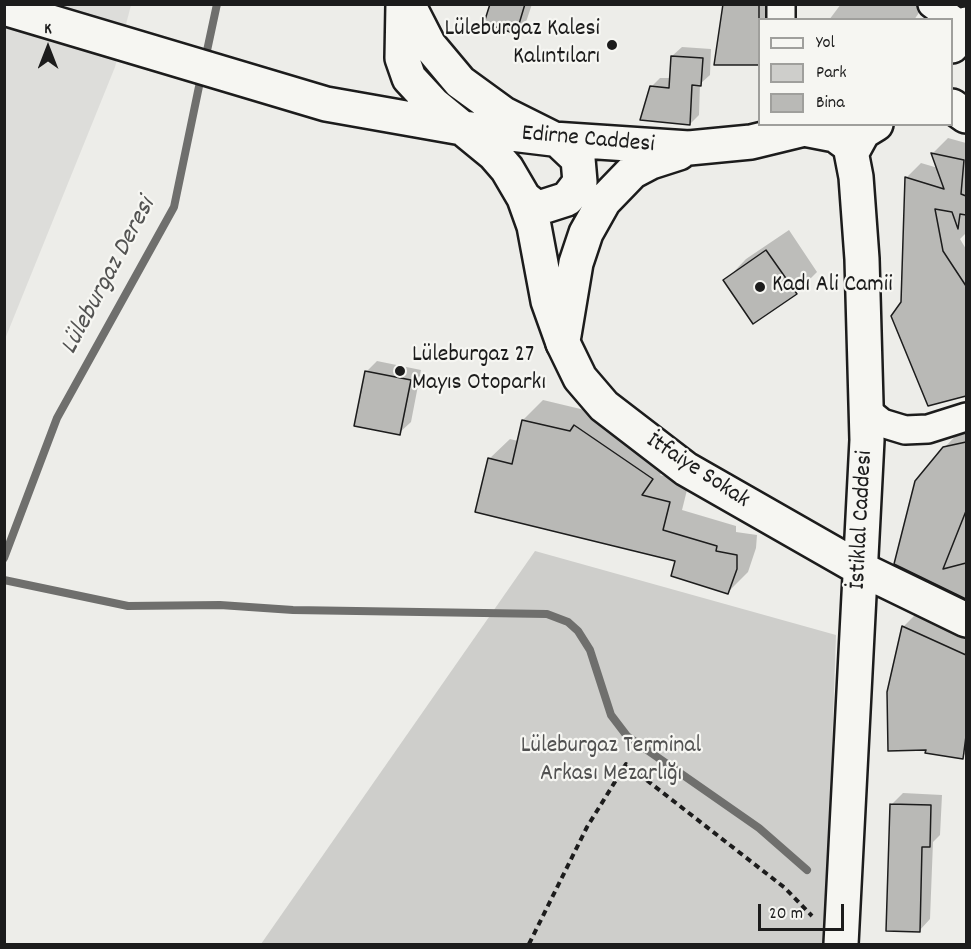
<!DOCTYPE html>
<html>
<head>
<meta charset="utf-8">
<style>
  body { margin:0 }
  #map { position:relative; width:971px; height:949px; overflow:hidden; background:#edede9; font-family:Dekko,sans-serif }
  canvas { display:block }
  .frame { position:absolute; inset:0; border:6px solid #1c1c1c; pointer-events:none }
  .legend { position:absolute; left:758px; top:18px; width:195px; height:108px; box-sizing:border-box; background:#f6f6f2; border:2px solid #9f9f9c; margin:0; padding:8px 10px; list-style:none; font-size:18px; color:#1c1c1c }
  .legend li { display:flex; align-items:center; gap:12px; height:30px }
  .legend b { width:30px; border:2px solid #9f9f9c }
  .north { position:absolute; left:18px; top:18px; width:60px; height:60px; -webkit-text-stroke:4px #f6f6f2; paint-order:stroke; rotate:0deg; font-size:16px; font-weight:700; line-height:24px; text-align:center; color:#1c1c1c }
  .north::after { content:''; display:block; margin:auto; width:21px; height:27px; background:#1c1c1c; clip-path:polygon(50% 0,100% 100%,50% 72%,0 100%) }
  .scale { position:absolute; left:758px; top:904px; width:86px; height:27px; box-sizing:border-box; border:3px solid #1c1c1c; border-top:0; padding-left:8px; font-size:18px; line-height:21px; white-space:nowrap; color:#1c1c1c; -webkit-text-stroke:4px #f6f6f2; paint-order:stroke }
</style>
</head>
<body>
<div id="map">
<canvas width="971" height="949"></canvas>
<div class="frame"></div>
<ul class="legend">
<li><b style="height:8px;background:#f6f6f2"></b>Yol</li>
<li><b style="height:16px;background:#cececb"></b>Park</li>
<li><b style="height:16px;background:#b9b9b6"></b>Bina</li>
</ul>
<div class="north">K</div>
<div class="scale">20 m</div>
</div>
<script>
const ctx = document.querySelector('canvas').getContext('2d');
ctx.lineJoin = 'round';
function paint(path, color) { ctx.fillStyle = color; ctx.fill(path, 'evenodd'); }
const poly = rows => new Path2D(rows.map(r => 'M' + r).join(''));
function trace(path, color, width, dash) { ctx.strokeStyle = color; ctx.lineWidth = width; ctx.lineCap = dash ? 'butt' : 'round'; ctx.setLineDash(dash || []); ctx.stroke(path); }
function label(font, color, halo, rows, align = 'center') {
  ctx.font = font + ' Dekko,sans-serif'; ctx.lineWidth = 4.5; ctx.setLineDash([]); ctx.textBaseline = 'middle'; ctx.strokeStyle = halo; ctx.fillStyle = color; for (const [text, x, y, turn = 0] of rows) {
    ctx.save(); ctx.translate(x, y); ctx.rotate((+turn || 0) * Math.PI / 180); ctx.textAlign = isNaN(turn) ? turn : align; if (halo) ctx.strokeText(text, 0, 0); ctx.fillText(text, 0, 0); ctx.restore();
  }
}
paint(poly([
  [5,5,131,5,115,67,5,339]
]), '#ddddda');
paint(poly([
  [535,551,836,635,825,944,261,944]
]), '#cececb');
paint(poly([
  [492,4,532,4,526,22,515,32],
  [725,4,777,4,782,20,760,20,760,64,716,64],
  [841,4,925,4,914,20,829,20],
  [682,47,711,49,710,75,700,84,699,115,690,124,651,87,660,78,671,78,672,56],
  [948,138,966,143,966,233,960,239,966,249,966,394,929,405,902,303,906,178,921,163,938,168,933,153],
  [789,230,817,272,796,293,725,281,746,259],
  [377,361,421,370,411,422,399,433,366,372],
  [543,400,589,411,672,459,660,475,689,482,682,510,736,526,736,532,757,535,756,548,748,572,728,592,676,559,489,459,510,439,518,441,523,420],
  [966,425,966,598,895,563,944,448],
  [918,612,966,634,966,753,962,757,928,748,888,692,904,626],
  [903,793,942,795,940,835,933,842,930,919,919,931,892,804]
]), '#0003');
trace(poly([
  [205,60,217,4],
  [4,558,57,418,174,207,202,72],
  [4,580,128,606,220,605,293,610,547,614,568,622,578,631,590,650,611,715,627,736,759,828,807,870]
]), '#6f6f6d', 8);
const building = poly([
  [490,4,525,4,516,34,484,23,490,4],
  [723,4,759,4,759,65,714,65,723,4],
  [671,56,703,58,701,86,692,85,690,125,640,120,650,86,669,88,671,56],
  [931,153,964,160,961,194,966,196,966,215,960,214,958,229,952,212,935,209,943,251,966,286,966,396,928,406,891,316,901,302,905,177,944,189,931,153],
  [766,250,797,294,753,324,723,280,766,250],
  [365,371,411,380,400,435,354,426,365,371],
  [522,420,570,431,574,425,653,479,642,495,670,502,663,530,717,546,716,551,737,555,737,569,728,594,671,576,675,561,475,512,488,458,512,464,522,420],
  [966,442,966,511,943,569,966,563,966,599,894,564,915,481,943,447,966,442],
  [902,626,966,655,966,736,963,759,925,753,926,750,888,751,887,692,902,626],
  [890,804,931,805,930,847,922,847,920,932,886,931,890,804]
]);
paint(building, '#b9b9b6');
trace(building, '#1c1c1c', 1.5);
const street = poly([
  [781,4,781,20],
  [932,4,964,28],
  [866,410,882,423,905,430,928,429,966,417]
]);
const secondary = poly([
  [952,106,966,116],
  [804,129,835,135,850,146,856,177,862,259,867,440,841,944],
  [852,152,863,132,876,124],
  [563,343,580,378,604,406,686,469,861,569,966,620]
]);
const primary = poly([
  [403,4,402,58,409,78,433,104,494,154,507,169,524,198,534,226,548,301,563,343],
  [408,4,429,45,460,82,504,114,560,142,578,159,580,182,567,199,542,207,533,205,524,198],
  [4,8,326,104,462,128,553,139,689,148,751,142,825,124],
  [952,46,966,24],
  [564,335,576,263,586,233,604,201,632,172,651,162,679,153]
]);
trace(street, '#1c1c1c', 32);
trace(secondary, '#1c1c1c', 38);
trace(primary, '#1c1c1c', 38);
trace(poly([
  [529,944,587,827,626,764,785,888,812,916]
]), '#1c1c1c', 4, [6, 4.5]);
trace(street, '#f6f6f2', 27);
trace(secondary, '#f6f6f2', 33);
trace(primary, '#f6f6f2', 33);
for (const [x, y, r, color] of [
  [612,45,6,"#1c1c1c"],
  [760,287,6,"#1c1c1c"],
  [400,371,6,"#1c1c1c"]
]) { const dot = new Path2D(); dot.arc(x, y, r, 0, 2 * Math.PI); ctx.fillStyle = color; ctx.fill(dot); trace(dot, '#f6f6f2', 2); }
label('24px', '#1c1c1c', '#f6f6f2', [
  ["Lüleburgaz Kalesi",600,31,"right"],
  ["Kalıntıları",600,59,"right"],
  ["Kadı Ali Camii",772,287],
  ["Lüleburgaz 27",412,357],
  ["Mayıs Otoparkı",412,385]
], 'left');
label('24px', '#1c1c1c', '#f6f6f2', [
  ["Edirne Caddesi",588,141,5],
  ["İtfaiye Sokak",697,472,33],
  ["İstiklal Caddesi",863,520,-87]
]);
label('24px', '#515151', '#f6f6f2', [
  ["Lüleburgaz Terminal",611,748],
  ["Arkası Mezarlığı",611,776]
]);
label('italic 26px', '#535352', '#f6f6f2', [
  ["Lüleburgaz Deresi",110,277,-62]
]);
</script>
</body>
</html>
